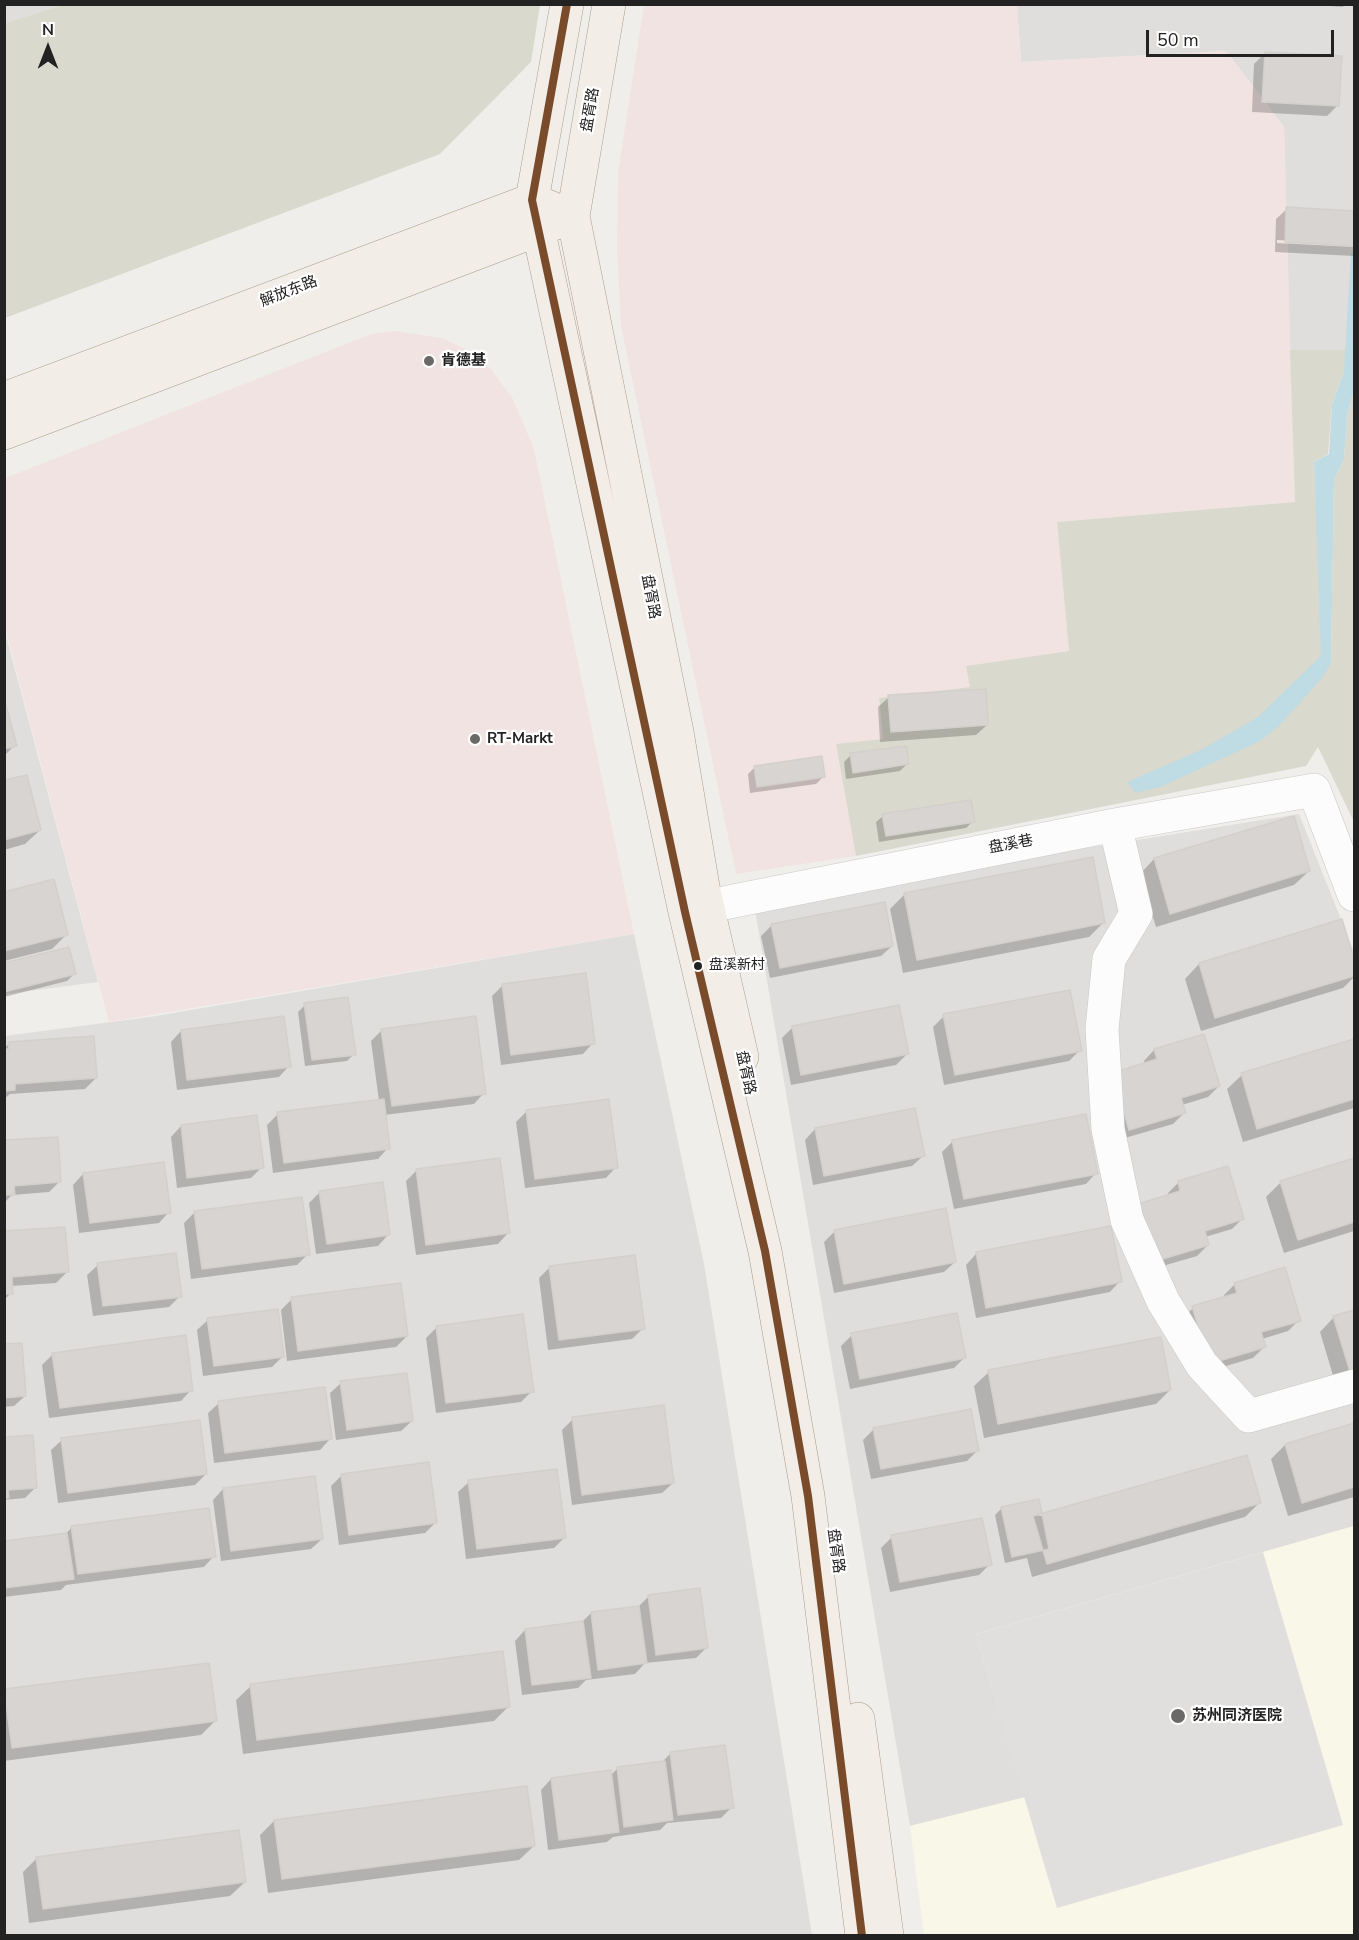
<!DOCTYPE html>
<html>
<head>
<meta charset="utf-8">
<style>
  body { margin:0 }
  #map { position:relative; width:1359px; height:1940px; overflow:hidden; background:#f0eeeb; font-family:"Nunito Sans",sans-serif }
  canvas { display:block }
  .frame { position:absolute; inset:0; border:6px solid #222; pointer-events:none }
  .north { position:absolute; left:18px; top:18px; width:60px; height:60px; -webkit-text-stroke:4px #fff; paint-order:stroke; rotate:0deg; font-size:16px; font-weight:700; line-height:24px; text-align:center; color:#222 }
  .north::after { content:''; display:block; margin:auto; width:21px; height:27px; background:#222; clip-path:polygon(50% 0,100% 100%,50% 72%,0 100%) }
  .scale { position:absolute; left:1146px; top:30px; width:188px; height:27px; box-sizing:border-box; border:3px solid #222; border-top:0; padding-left:8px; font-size:18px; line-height:21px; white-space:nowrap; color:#222; -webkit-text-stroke:4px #fff; paint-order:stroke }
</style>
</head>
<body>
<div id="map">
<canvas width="1359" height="1940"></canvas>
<div class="frame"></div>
<div class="north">N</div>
<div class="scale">50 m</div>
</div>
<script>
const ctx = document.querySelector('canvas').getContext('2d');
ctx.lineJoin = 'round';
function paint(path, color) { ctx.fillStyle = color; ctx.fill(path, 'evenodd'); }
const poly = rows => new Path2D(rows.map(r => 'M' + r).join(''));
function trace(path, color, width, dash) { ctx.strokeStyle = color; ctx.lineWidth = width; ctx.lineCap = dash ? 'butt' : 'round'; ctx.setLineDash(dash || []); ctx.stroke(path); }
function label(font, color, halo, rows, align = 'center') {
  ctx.font = font + ' "Nunito Sans","Noto Sans SC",sans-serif'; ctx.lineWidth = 4.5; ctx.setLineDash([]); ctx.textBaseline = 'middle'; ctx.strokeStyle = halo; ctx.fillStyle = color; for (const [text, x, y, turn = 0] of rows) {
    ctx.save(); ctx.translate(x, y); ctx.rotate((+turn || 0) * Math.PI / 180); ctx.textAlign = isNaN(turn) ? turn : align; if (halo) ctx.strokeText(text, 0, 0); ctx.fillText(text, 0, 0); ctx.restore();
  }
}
paint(poly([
  [5,5,62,5,5,23],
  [1017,5,1354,5,1354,372,1344,371,1345,350,1290,350,1284,127,1226,51,1021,62],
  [4,628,98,982,5,994,4,994],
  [1299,814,1354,952,1354,1526,977,1634,1025,1798,910,1826,754,904,888,880],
  [634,934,704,1264,812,1935,5,1935,4,1036,150,1017]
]), '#dfdedc');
paint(poly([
  [644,5,1017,5,1021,62,1226,51,1284,127,1295,502,1057,522,1069,651,966,666,971,687,879,698,884,739,836,745,856,856,736,874,621,326,617,249,618,173],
  [395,331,442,338,472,352,491,369,513,399,534,449,634,934,109,1022,5,628,5,478,371,334]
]), '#f1e3e1');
paint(poly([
  [1354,1526,1354,1935,924,1935,910,1826,1025,1797,976,1634]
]), '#f8f7e8');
paint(poly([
  [62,5,62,4,540,5,531,62,440,154,5,318,5,23],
  [1290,350,1346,350,1344,371,1332,405,1328,454,1314,462,1323,651,1331,663,1334,480,1344,459,1347,415,1354,391,1354,822,1318,747,1306,766,856,856,836,744,883,739,879,698,970,687,966,666,1069,651,1057,522,1295,502]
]), '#d9d9cd');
paint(poly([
  [1263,1552,1343,1825,1057,1908,976,1634]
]), '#e0dfde');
paint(poly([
  [1351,253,1354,253,1354,391,1347,415,1344,459,1334,480,1331,663,1322,678,1279,726,1260,741,1163,786,1135,793,1127,782,1201,750,1258,717,1321,656,1314,462,1329,454,1332,405,1344,371]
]), '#bfdbe3');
paint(poly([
  [1299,4,1345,4,1343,7],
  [1265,53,1338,105,1327,116,1252,112,1254,64],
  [1287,209,1354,212,1354,244,1277,240,1277,243,1354,247,1354,256,1275,252,1276,219],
  [889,697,987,725,976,735,880,742,878,707],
  [4,704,15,745,4,756],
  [851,755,907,764,900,771,846,779,844,762],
  [755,767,823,777,816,784,750,793,748,774],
  [4,782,40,830,25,844,4,850],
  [883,816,973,821,966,828,879,842,876,822],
  [1091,858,1104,922,1089,937,903,973,890,909,904,895],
  [1154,859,1309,871,1294,885,1156,927,1140,874],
  [4,893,66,935,52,949,4,961],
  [1341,921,1354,964,1354,977,1343,988,1201,1031,1185,979,1199,964],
  [772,925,892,946,881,956,770,978,761,936],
  [4,965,74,974,67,981,4,997],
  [503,985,593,1043,583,1054,501,1065,492,996],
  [305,1005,354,1054,347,1061,305,1066,298,1012],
  [944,1016,1080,1050,1069,1061,944,1085,933,1027],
  [793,1027,907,1054,896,1065,791,1085,782,1038],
  [382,1030,484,1093,474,1104,384,1115,388,1148,378,1159,273,1173,267,1125,278,1114,379,1101,371,1041],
  [181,1031,289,1066,279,1077,177,1090,171,1042],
  [1354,1041,1354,1108,1243,1142,1227,1089,1242,1075],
  [9,1044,96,1078,85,1089,10,1094,4,1099,4,1048],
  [1154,1050,1219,1086,1208,1097,1182,1105,1184,1113,1173,1124,1118,1140,1102,1085,1145,1064,1144,1061],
  [527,1111,616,1167,606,1178,525,1188,516,1122],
  [181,1126,262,1167,251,1178,177,1188,171,1137],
  [815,1129,923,1156,912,1166,813,1185,805,1140],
  [953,1141,1096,1173,1086,1184,954,1209,942,1152],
  [4,1142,59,1182,49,1192,12,1195,4,1203],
  [1354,1160,1354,1231,1284,1253,1266,1197,1281,1182],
  [417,1170,508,1233,498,1244,416,1255,406,1181],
  [83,1174,169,1212,159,1223,79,1233,73,1185],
  [1178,1183,1243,1218,1232,1229,1205,1237,1208,1245,1197,1256,1142,1272,1168,1193],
  [320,1192,388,1235,378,1246,316,1254,309,1203],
  [195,1212,308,1254,297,1265,191,1279,184,1223],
  [1110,1228,1120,1281,1110,1292,976,1318,966,1265,976,1254],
  [835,1231,955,1262,944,1272,834,1293,824,1242],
  [4,1232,67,1272,56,1283,11,1286,11,1293,4,1300],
  [98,1265,180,1296,169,1307,93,1316,87,1275],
  [550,1267,643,1328,632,1339,548,1350,539,1278],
  [1235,1284,1299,1320,1288,1331,1262,1339,1264,1347,1253,1358,1199,1374,1182,1319,1193,1308,1225,1298,1224,1295],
  [292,1299,407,1336,396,1347,287,1361,281,1310],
  [1354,1311,1354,1387,1338,1392,1320,1332,1334,1317],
  [208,1320,282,1357,272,1367,203,1376,197,1330],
  [437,1327,532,1391,521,1402,436,1413,426,1338],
  [852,1335,964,1358,954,1368,850,1389,841,1346],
  [4,1346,25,1396,14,1406,4,1407],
  [53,1354,191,1390,181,1401,49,1418,42,1365],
  [989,1372,1170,1390,1156,1404,984,1438,974,1386],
  [341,1383,412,1421,401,1431,336,1440,330,1393],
  [219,1403,330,1439,320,1450,214,1463,208,1413],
  [573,1419,673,1483,662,1493,572,1505,562,1430],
  [1354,1425,1354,1497,1288,1516,1271,1459,1285,1445],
  [874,1429,978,1450,967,1461,871,1479,863,1440],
  [4,1438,36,1487,25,1498,4,1500],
  [62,1440,206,1474,195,1485,58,1503,51,1450],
  [342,1475,436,1522,425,1533,339,1545,331,1486],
  [469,1482,565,1537,554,1548,466,1559,458,1492],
  [223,1489,322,1539,311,1549,221,1561,213,1500],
  [1259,1503,1245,1517,1032,1577,1027,1558,1005,1563,995,1515,1002,1508,1041,1516],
  [72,1527,214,1556,204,1567,66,1585,61,1590,4,1597,4,1543,65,1535],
  [892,1537,990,1564,979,1575,890,1592,881,1548],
  [649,1596,707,1647,696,1658,645,1663,635,1674,586,1680,578,1688,522,1695,515,1641,525,1630,581,1623,591,1613,638,1607],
  [251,1686,509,1706,494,1721,243,1754,236,1700],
  [5,1691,215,1721,201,1735,4,1761],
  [670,1754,732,1807,721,1818,667,1823,660,1830,613,1837,607,1842,548,1850,541,1790,551,1779,610,1776,617,1769,661,1763],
  [274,1821,534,1846,519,1860,268,1893,260,1835],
  [37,1858,245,1882,230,1896,29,1923,23,1872]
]), '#0003');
const building = poly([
  [1265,52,1342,56,1339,106,1262,102,1265,52],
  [1286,207,1354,211,1354,246,1285,242,1286,207],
  [986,689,988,725,891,732,888,695,986,689],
  [4,698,17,746,4,749,4,698],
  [906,746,909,764,853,773,850,753,906,746],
  [822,756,825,777,757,787,754,766,822,756],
  [27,775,41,830,4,840,4,780,27,775],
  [971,800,975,822,886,836,882,814,971,800],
  [1294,816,1310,871,1170,914,1154,858,1294,816],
  [1093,857,1105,923,917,960,904,893,1093,857],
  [54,879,68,935,4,951,4,892,54,879],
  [885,902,893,946,780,968,771,924,885,902],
  [1342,919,1354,959,1354,976,1215,1018,1199,963,1342,919],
  [69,947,76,974,4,992,4,963,69,947],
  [586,973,595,1044,511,1055,502,984,586,973],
  [1070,990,1082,1051,955,1075,943,1014,1070,990],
  [348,997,356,1055,312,1060,304,1003,348,997],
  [899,1005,909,1054,801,1075,792,1026,899,1005],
  [284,1016,291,1067,187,1080,181,1030,284,1016],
  [476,1016,486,1094,392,1106,381,1029,476,1016],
  [1204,1034,1220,1086,1181,1098,1186,1113,1129,1130,1112,1073,1157,1059,1154,1049,1204,1034],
  [94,1036,97,1078,15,1084,15,1090,4,1091,4,1049,9,1049,8,1042,94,1036],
  [1354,1039,1354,1099,1257,1129,1241,1073,1354,1039],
  [384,1099,390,1149,284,1163,277,1112,384,1099],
  [609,1099,618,1168,535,1179,526,1110,609,1099],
  [915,1108,925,1156,824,1176,815,1128,915,1108],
  [1086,1114,1098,1174,964,1199,952,1140,1086,1114],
  [257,1115,264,1168,187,1178,181,1125,257,1115],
  [58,1137,61,1182,14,1186,15,1195,4,1195,4,1140,58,1137],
  [500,1158,510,1233,426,1245,416,1169,500,1158],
  [1354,1158,1354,1222,1298,1240,1280,1181,1354,1158],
  [164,1162,171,1213,90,1223,83,1173,164,1162],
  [1228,1166,1244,1219,1205,1231,1209,1245,1153,1262,1135,1205,1180,1191,1178,1181,1228,1166],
  [383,1182,390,1235,327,1244,319,1191,383,1182],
  [302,1197,310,1255,202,1269,194,1211,302,1197],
  [946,1208,956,1262,844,1284,834,1230,946,1208],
  [1111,1226,1122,1282,986,1308,976,1252,1111,1226],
  [65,1227,69,1272,12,1277,13,1294,4,1294,4,1231,65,1227],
  [176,1253,182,1297,103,1306,97,1263,176,1253],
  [635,1255,645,1329,559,1340,549,1266,635,1255],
  [1285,1267,1301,1321,1261,1332,1266,1347,1209,1364,1192,1306,1237,1293,1234,1283,1285,1267],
  [401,1283,408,1336,298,1351,291,1297,401,1283],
  [278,1309,284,1357,214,1366,207,1318,278,1309],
  [1354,1310,1354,1378,1352,1378,1333,1316,1354,1310],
  [957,1313,966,1358,860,1379,851,1333,957,1313],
  [523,1314,534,1392,446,1403,436,1326,523,1314],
  [186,1335,193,1391,60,1408,52,1353,186,1335],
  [1161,1337,1171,1390,998,1424,988,1370,1161,1337],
  [22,1343,26,1396,4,1398,4,1344,22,1343],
  [407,1373,413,1421,347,1430,340,1381,407,1373],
  [325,1387,332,1439,225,1453,218,1401,325,1387],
  [664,1405,674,1483,582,1495,572,1417,664,1405],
  [971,1409,979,1451,881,1469,873,1428,971,1409],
  [200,1420,207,1474,68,1493,61,1438,200,1420],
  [1354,1423,1354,1487,1302,1503,1285,1444,1354,1423],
  [33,1435,37,1488,8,1490,9,1498,4,1498,4,1437,33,1435],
  [1247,1455,1261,1503,1047,1564,1033,1516,1247,1455],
  [429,1462,437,1523,349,1535,341,1474,429,1462],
  [557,1469,566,1538,477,1549,468,1480,557,1469],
  [315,1476,323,1539,231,1551,223,1488,315,1476],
  [1039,1499,1049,1549,1012,1557,1001,1507,1039,1499],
  [209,1508,216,1557,78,1574,71,1526,209,1508],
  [982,1518,992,1565,900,1582,891,1535,982,1518],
  [67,1533,74,1579,4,1588,4,1541,67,1533],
  [700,1588,708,1648,656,1655,648,1595,700,1588],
  [639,1606,647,1663,598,1670,591,1612,639,1606],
  [583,1621,591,1678,532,1685,525,1629,583,1621],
  [503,1651,510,1707,257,1740,250,1684,503,1651],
  [209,1663,217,1721,12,1748,4,1689,209,1663],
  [725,1745,734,1808,678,1815,670,1752,725,1745],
  [665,1761,673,1820,624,1827,617,1767,665,1761],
  [611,1770,619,1832,559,1840,551,1778,611,1770],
  [527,1786,535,1846,282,1879,274,1820,527,1786],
  [239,1830,246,1882,43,1909,36,1857,239,1830]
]);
paint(building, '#d7d4d2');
trace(building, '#d3d0cc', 1.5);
const minor = poly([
  [1115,825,1136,914,1109,959,1102,1029,1108,1129,1127,1220,1163,1301,1202,1365,1249,1416,1354,1386],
  [709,906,1115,825,1314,790,1354,895]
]);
const major = poly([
  [567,4,532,200,685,912,765,1251,808,1496,862,1936],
  [609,4,573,216,677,732,703,887,742,1057],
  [4,399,532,200,552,208],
  [4,433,558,222],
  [858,1719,887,1936]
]);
trace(minor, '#c9c8c7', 34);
trace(major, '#a79c86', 34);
trace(minor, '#fdfcfc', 33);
trace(major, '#f3ede7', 33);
trace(poly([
  [567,4,532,200,685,912,765,1251,808,1496,862,1936]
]), '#7a4b2a', 8);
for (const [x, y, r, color] of [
  [429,361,6,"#6a6968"],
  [475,739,6,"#6a6968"],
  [698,966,5,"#222"],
  [1178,1716,8,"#6a6968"]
]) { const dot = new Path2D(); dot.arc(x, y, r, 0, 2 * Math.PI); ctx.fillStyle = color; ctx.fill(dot); trace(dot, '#fff', 2); }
label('14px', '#222', '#fff', [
  ["盘溪新村",709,966]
], 'left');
label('15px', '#222', '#fff', [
  ["盘胥路",591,110,-80],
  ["解放东路",289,292,-21],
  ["盘胥路",650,597,79],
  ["盘溪巷",1011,845,-11],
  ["盘胥路",745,1073,78],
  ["盘胥路",835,1551,82]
]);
label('bold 15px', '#222', '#fff', [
  ["肯德基",441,361],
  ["RT-Markt",487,739],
  ["苏州同济医院",1192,1716]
], 'left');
</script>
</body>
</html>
